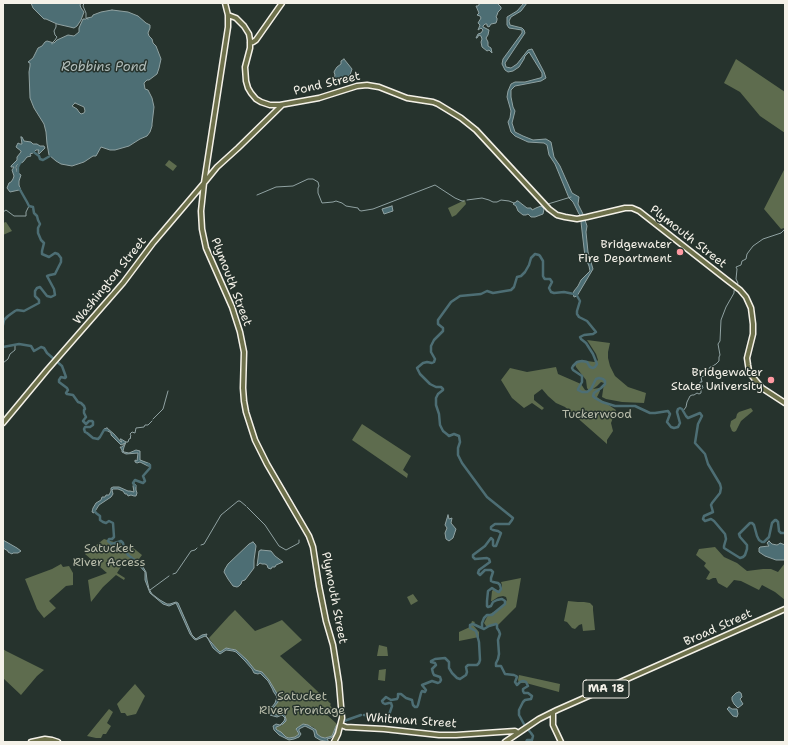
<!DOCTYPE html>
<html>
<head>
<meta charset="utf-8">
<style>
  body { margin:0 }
  #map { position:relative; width:788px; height:745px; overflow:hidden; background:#26332d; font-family:"Shantell Sans",sans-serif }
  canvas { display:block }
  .frame { position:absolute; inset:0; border:4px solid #f4f1e8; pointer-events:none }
</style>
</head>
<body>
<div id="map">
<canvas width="788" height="745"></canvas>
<div class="frame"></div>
</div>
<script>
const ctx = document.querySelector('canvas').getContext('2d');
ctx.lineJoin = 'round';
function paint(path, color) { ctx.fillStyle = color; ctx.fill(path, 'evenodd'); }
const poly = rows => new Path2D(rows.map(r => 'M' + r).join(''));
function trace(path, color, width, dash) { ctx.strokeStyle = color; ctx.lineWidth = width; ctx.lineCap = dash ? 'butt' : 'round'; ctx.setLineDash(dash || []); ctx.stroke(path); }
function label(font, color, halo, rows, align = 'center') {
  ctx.font = font + ' "Shantell Sans",sans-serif'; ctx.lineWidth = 3; ctx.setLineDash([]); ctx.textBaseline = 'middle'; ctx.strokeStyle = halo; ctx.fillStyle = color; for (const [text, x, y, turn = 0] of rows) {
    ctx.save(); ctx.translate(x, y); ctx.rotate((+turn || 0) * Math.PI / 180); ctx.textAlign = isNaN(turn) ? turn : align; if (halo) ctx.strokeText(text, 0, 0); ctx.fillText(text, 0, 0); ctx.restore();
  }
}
paint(poly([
  [736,59,785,92,785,133,760,116,740,92,724,83],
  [169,160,177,166,173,171,165,165],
  [785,168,785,225,784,228,781,229,764,209],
  [465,200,466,204,456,215,452,217,448,208],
  [6,222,12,231,3,235,3,223],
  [587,340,610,343,608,352,608,358,610,366,615,376,628,387,646,393,644,403,622,402,606,399,602,397,604,383,601,382,597,386,593,389,599,388,600,391,597,397,616,410,611,423,613,431,607,440,607,444,565,407,556,403,548,396,542,389,534,395,534,400,544,408,542,410,532,403,524,408,512,398,501,380,510,368,527,372,556,367,558,374,581,384,585,390,589,391,587,388,586,380,576,367,575,363,577,361,581,360,594,362,597,361,598,360,596,354],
  [751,408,753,411,741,421,736,431,734,432,732,431,730,426,731,421,736,418,737,414,739,412],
  [362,424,411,456,403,470,408,474,407,478,352,440],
  [104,539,114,542,118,541,120,542,123,551,126,552,131,546,142,555,133,567,124,562,117,573,125,578,124,580,116,575,103,587,91,602,88,580,107,573,85,554],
  [715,547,724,557,737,563,747,571,763,569,771,569,778,572,785,563,785,600,775,592,762,585,759,590,741,581,734,580,727,588,718,583,716,578,713,578,709,580,706,579,710,572,704,566,706,563,696,555,699,549],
  [61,564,63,567,69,566,73,573,73,585,66,586,49,601,56,608,44,618,37,609,25,579,52,569],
  [521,578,516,607,497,626,495,624,489,627,486,626,484,623,488,615,499,609,505,603,507,600,506,597,503,596,498,597,492,601,491,601,492,591,494,589,500,591,502,589,502,585,501,582],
  [413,594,418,601,411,605,407,597],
  [568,601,578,602,584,602,590,603,593,606,593,610,595,630,583,631,582,624,579,625,575,629,572,628,567,622,564,621],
  [235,610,255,631,273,624,282,620,302,640,280,656,331,704,330,705,332,708,326,714,337,724,332,736,323,738,321,737,317,734,316,730,313,727,305,724,303,724,297,728,296,730,299,734,295,737,289,738,286,737,276,729,276,727,281,726,286,721,286,719,284,713,276,715,270,712,278,702,277,695,276,693,275,690,269,680,262,672,255,670,247,660,236,650,229,648,224,649,220,652,217,649,209,638,229,616],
  [472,621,475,622,473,625,479,632,479,637,459,641,459,632,470,627],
  [379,645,387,647,388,656,377,656],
  [3,649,6,651,44,670,37,676,21,695,3,678],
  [386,669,385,681,378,680,379,670],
  [519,675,560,684,559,692,526,683,519,683,518,680],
  [135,684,145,696,136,714,127,716,125,713,121,713,117,704],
  [109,709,113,712,107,723,111,726,106,734,103,734,101,738,96,738,87,736]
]), '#5e6c4e');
const water = poly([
  [31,3,81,3,80,5,81,8,84,12,81,20,77,26,74,28,70,27,57,24,46,19,44,19,33,8,31,3],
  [480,3,497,3,501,7,501,9,498,12,497,15,496,17,497,18,497,20,496,23,491,24,489,27,487,26,487,24,485,24,483,26,483,27,489,30,488,35,486,38,488,42,488,46,491,48,492,53,489,50,487,51,482,47,481,42,482,39,481,36,479,35,477,38,476,38,478,34,481,33,483,30,481,28,478,30,480,25,478,23,481,18,480,16,477,15,479,13,476,6,478,6,480,3],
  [524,3,527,3,521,11,511,17,509,21,510,25,522,28,524,30,525,33,505,63,506,67,511,68,517,64,528,50,532,49,544,72,546,78,541,81,515,86,511,90,511,97,513,107,515,111,512,123,515,132,523,136,533,140,546,139,551,142,554,157,560,166,572,193,579,197,578,204,583,214,587,226,586,232,588,252,593,269,577,296,574,297,573,294,574,291,578,286,581,280,590,271,589,266,585,257,581,222,581,216,579,214,573,202,569,198,555,164,549,155,547,145,544,143,528,142,515,136,511,132,508,122,510,118,511,111,507,97,508,91,511,84,515,82,525,82,540,78,542,77,542,73,529,52,525,56,524,59,519,67,513,71,508,72,505,70,502,64,503,59,522,33,522,30,509,28,507,25,507,17,517,11,524,3],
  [112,10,128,12,138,16,146,23,150,25,150,28,148,33,149,36,152,39,153,43,156,46,161,59,159,68,157,74,149,80,147,80,144,83,145,89,148,90,152,98,154,107,152,124,152,126,150,132,147,136,140,139,129,146,115,150,110,150,101,147,96,156,93,156,84,162,72,166,61,164,56,161,49,155,47,144,46,132,44,124,34,108,30,98,29,72,30,66,30,63,28,62,33,58,38,48,42,46,45,42,47,41,54,43,57,40,68,35,74,36,79,32,79,28,83,19,86,19,87,18,92,17,93,15,101,12,112,10],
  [75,103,84,107,85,111,84,113,81,114,79,112,77,109,72,106,75,103],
  [344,59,352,69,350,75,345,78,344,80,339,82,335,81,334,78,335,75,334,72,335,70,337,67,341,64,341,61,344,59],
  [21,137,22,137,24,141,31,142,33,144,37,144,40,146,44,146,45,148,39,154,38,152,39,150,36,150,33,153,30,154,31,156,27,157,23,162,17,165,16,167,17,172,21,175,19,181,19,185,21,191,19,190,10,192,7,188,9,183,11,182,13,179,14,176,12,170,14,167,11,167,11,166,17,160,17,157,21,152,21,151,16,147,18,143,20,144,22,144,21,137],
  [517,201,518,201,527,208,531,208,532,210,536,208,541,206,544,209,543,214,535,217,531,217,528,214,526,215,523,215,518,211,516,206,513,204,514,203,516,202,517,201],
  [392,206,393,211,384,214,382,209,392,206],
  [107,428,114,434,121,442,122,442,120,439,121,439,126,442,124,447,123,451,124,452,129,453,136,450,140,451,140,460,148,463,150,464,150,466,148,466,140,462,137,463,135,462,135,460,137,461,138,453,126,454,122,452,122,450,120,447,122,447,125,443,121,445,111,435,111,433,108,431,104,430,104,429,107,428],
  [134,484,136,485,136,490,137,493,136,496,134,496,131,495,128,496,127,494,125,494,123,491,118,489,113,489,112,490,113,494,111,497,99,505,94,513,92,512,93,508,96,503,101,500,102,497,105,497,106,495,109,495,111,491,111,488,113,487,119,487,128,491,130,491,134,492,133,486,134,484],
  [448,515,449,519,452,518,451,523,456,529,453,538,449,541,446,539,445,533,447,528,445,525,448,515],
  [3,540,17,548,21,551,18,553,13,553,12,554,8,552,8,551,3,548,3,540],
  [769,541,772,544,777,545,779,544,780,543,785,545,785,560,776,560,765,556,759,552,759,548,760,547,769,546,767,543,769,541],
  [253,542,255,544,256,546,254,560,254,568,245,580,242,581,241,584,239,586,237,587,233,586,228,579,224,572,225,569,228,564,249,544,253,542],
  [261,550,271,551,275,556,283,562,276,565,275,567,272,567,271,569,268,568,267,565,265,564,262,564,260,563,257,566,259,551,261,550],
  [140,562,146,572,147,580,149,589,152,594,160,600,167,604,170,604,176,602,178,603,192,635,196,639,202,635,207,634,206,636,217,649,220,652,226,648,236,650,247,660,255,670,262,672,269,680,279,697,278,702,270,712,277,715,278,715,280,712,284,713,286,719,286,721,283,724,279,726,276,727,276,729,277,730,281,732,286,737,289,738,295,737,299,734,296,729,297,728,303,724,308,725,316,730,317,734,321,737,325,738,332,736,336,726,340,721,336,728,334,735,331,738,327,739,329,742,320,740,315,737,314,732,313,730,305,726,299,729,299,731,301,734,299,737,294,739,289,740,279,735,274,730,273,726,276,724,280,725,284,721,285,718,282,715,277,717,270,715,268,713,269,708,270,706,272,707,275,703,277,697,273,691,273,690,268,681,260,673,258,674,254,673,252,669,245,661,236,652,233,651,226,650,220,654,213,648,207,637,205,636,196,640,194,639,190,634,177,605,176,603,169,606,163,604,150,593,145,580,145,572,138,564,140,562],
  [739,692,741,693,742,697,740,699,743,704,738,708,734,704,732,700,732,697,736,693,739,692],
  [729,707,732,709,737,709,738,714,737,717,733,716,728,710,727,709,729,707]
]);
paint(water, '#4d6e74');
trace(water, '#90a2a2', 1);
trace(poly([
  [84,3,83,6,86,13,86,18,88,19],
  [52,44,52,43,55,40,57,37,55,35,54,31,56,27,56,24],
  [257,195,276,187,293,186,308,179,313,179,318,182,319,186,318,188,318,193,322,203,333,202,336,201,342,203,346,206,358,208,359,210,361,211,373,209,435,185,455,198,462,201,464,201],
  [467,200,482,198,489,200,493,202,497,202,501,200,509,201,514,203],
  [548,204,571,197],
  [3,212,6,210,14,216,26,216,26,212,29,206],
  [737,285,738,283,736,279,737,269,736,267,741,265,742,261,746,259,747,254,753,246,763,239,781,233,785,229],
  [3,363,8,359,10,354,15,350,15,345],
  [683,411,686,407,687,402,690,396,692,395,694,395,697,393,699,394,701,393,701,390,703,388,702,385,700,384,700,382,702,382,701,377,706,375,710,367,711,367,716,364,719,361,719,357,720,355,718,344,720,341,721,320,726,307,734,293,734,291,735,288],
  [153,419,163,409,168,391],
  [126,442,128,442,129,439,131,438,130,437,131,436,130,434,132,432,135,433,136,428,144,427,145,425,148,425,152,421],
  [247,507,265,525,279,546,286,550,299,543,299,540],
  [201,545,204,544,221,515,238,501,240,501,246,506],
  [173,574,176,573,191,551,195,550,197,548],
  [150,590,169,576]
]), '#90a2a2', 1);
trace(poly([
  [32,151,35,153,39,156,40,159,43,160,50,156],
  [18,175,18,167,21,161],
  [576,294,580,301,577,311,577,314,579,317,587,321,596,332,593,334,584,335,580,337,581,339,586,343,593,354,597,364,595,367,593,368,590,367,587,362,582,361,577,362,573,366,572,368,573,370,582,376,582,382,578,389,578,390,582,392,587,392,591,389,596,379,599,378,603,379,605,381,605,384,601,388,594,393,593,396,595,398,602,402,615,406,635,406,650,413,655,413,668,411,670,414,667,422,671,427,674,428,678,427,680,423,677,412,678,409,680,408,682,409,686,416,688,418,700,413,702,416,698,424,695,443,705,454,708,464,720,484,721,488,720,493,712,503,711,505,713,512,704,516,703,519,705,521,711,519,714,521,725,534,726,539,724,546,724,548,740,558,743,557,745,555,747,549,747,545,740,537,739,534,750,523,752,523,754,525,757,536,759,540,762,542,764,542,769,537,772,523,775,520,776,520,778,522,779,531,781,533,785,533],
  [3,325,4,320,8,316,15,311,17,310,24,311,39,303,39,300,35,296,35,291,37,288,40,287,47,296,51,297,55,295,54,289,47,276,50,275,55,274,61,262,61,258,58,254,55,253,49,257,42,254,42,251,44,243,41,240,38,233,38,228,40,224,38,220,37,216,34,213,33,207,29,206,27,202,19,188],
  [3,340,3,343],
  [3,347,19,344,31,346,34,351,41,347,44,348,47,353,62,366,66,377,65,378,61,377,59,380,59,382,67,388,68,390,66,393,67,394,73,395,78,402,81,403,84,406,85,409,84,410,84,413,86,417,83,421,86,424,89,421,92,421,93,422,93,425,90,427,85,427,84,429,85,432,87,433,93,438,98,439,100,437,104,430,107,430],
  [135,486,133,483,135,480,143,483,145,481,143,476,150,468,150,465,147,464],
  [94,510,96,513,100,516,100,520,103,522,106,523,109,521,113,523,114,537,112,539,109,539,108,541,109,542,112,544,121,541,123,543,125,550,128,555,136,561],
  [482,627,482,623,484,618,487,615,492,615,494,613,505,604,505,601,502,599,497,600,493,602,491,606,488,607,487,606,487,601,488,591,492,588,498,592,499,592,501,589,500,585,498,583,493,582,491,581,491,578,493,572,491,570,485,570,480,575,478,573,479,570,490,562,489,559,487,558,475,559,473,557,473,555,485,546,491,538,493,540,493,545,494,546,496,546,501,533,498,531,493,530,491,529,491,527,495,524,509,524,512,520,513,518,487,497,462,463,458,455,458,448,460,442,459,436,454,434,449,436,448,435,443,431,440,425,439,414,436,405,436,398,438,394,443,390,443,389,441,387,436,387,430,384,420,374,417,368,423,363,427,362,432,363,434,362,435,359,431,352,431,346,434,340,443,331,443,328,438,324,438,320,451,302,460,296,481,294,487,291,493,293,511,290,514,287,517,277,521,276,525,272,529,265,531,258,535,254,539,255,540,256,543,261,543,276,544,278,545,279,550,279,552,282,549,288,551,292,554,293,564,292,574,294],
  [364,715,374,716,387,721,390,719,389,715,392,706,391,703,389,703,385,704,383,703,382,701,386,697,391,700,397,699,398,697,398,694,401,694,406,698,412,700,413,705,415,707,417,707,418,705,421,693,422,691,425,692,426,690,422,685,432,681,438,683,440,682,441,680,440,677,434,675,433,673,432,669,436,665,435,663,431,662,431,661,435,659,445,658,449,662,449,668,452,673,457,678,460,679,466,675,467,672,466,667,468,665,477,665,479,663,480,660,479,642,476,631,470,628,470,625,473,624,484,629,489,626,496,624,497,625,497,628,499,631,500,634,498,640,499,654,498,659,496,663,496,666,501,666,505,674,514,675,516,676,517,677,515,682,517,685,520,682,523,681,526,682,528,686,523,689,523,691,524,693,528,693,532,696,531,699,525,700,523,702,519,710,519,715,525,726,531,733,533,736,532,740,527,740,526,742],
  [341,722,361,715]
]), '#4d6e74', 2.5);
const major = poly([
  [225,3,228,15,228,27,204,183,201,211,202,229,206,248,232,307,240,332,244,352,243,388,244,401,246,412,255,440,267,464,309,536,313,547,319,586,326,621,333,645,339,683,342,718,338,734,334,742],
  [228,15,236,18,244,26,249,34,250,40,250,48,245,67,246,81,248,88,251,93,256,99,261,102,270,105,280,105,319,98,357,86,367,85,379,87,407,98,433,102,438,104,461,118,476,130,549,209,557,215,565,217,577,219,587,217,625,208,632,208,639,211,727,280,740,290,746,297,751,308,753,324,753,334,747,358,748,365,749,371,752,376,762,388,785,403],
  [250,43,253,42,256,40,282,3],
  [3,423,47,370,123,283,153,243,204,183,217,167,238,148,282,105],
  [553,712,553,725,561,742],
  [341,725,346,727,384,729,439,735,456,735,515,731,518,733],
  [31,742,45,739,52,740,58,742],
  [505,742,539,719,557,710,785,609]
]);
trace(major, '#f4f1e8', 7);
trace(major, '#6e714b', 4);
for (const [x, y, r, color] of [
  [680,252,4,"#ff9aa2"],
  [771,380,4,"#ff9aa2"]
]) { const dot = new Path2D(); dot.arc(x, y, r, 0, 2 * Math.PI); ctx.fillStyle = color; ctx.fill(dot); trace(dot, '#26332d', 1.5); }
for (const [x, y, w] of [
  [606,689,46]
]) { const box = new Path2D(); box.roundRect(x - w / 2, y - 9, w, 18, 3); ctx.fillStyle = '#26332d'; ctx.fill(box); trace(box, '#f4f1e8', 1); }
label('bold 11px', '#f4f1e8', null, [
  ["MA 18",606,689]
]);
label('12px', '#f4f1e8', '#26332d', [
  ["Pond Street",327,84,-13],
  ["Plymouth Street",688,237,38],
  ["Washington Street",110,281,-51],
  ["Plymouth Street",231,282,69],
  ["Plymouth Street",334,598,79],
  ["Broad Street",718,628,-24],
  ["Whitman Street",411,721,4]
]);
label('12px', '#f4f1e8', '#26332d', [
  ["Bridgewater",672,245],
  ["Fire Department",672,259],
  ["Bridgewater",763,373],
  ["State University",763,387]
], 'right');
label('12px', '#b8bcaa', '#26332d', [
  ["Tuckerwood",597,415],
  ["Satucket",109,549],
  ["River Access",109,563],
  ["Satucket",302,697],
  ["River Frontage",302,711]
]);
label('italic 13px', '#b1bdba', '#26332d', [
  ["Robbins Pond",104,68]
]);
</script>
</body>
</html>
